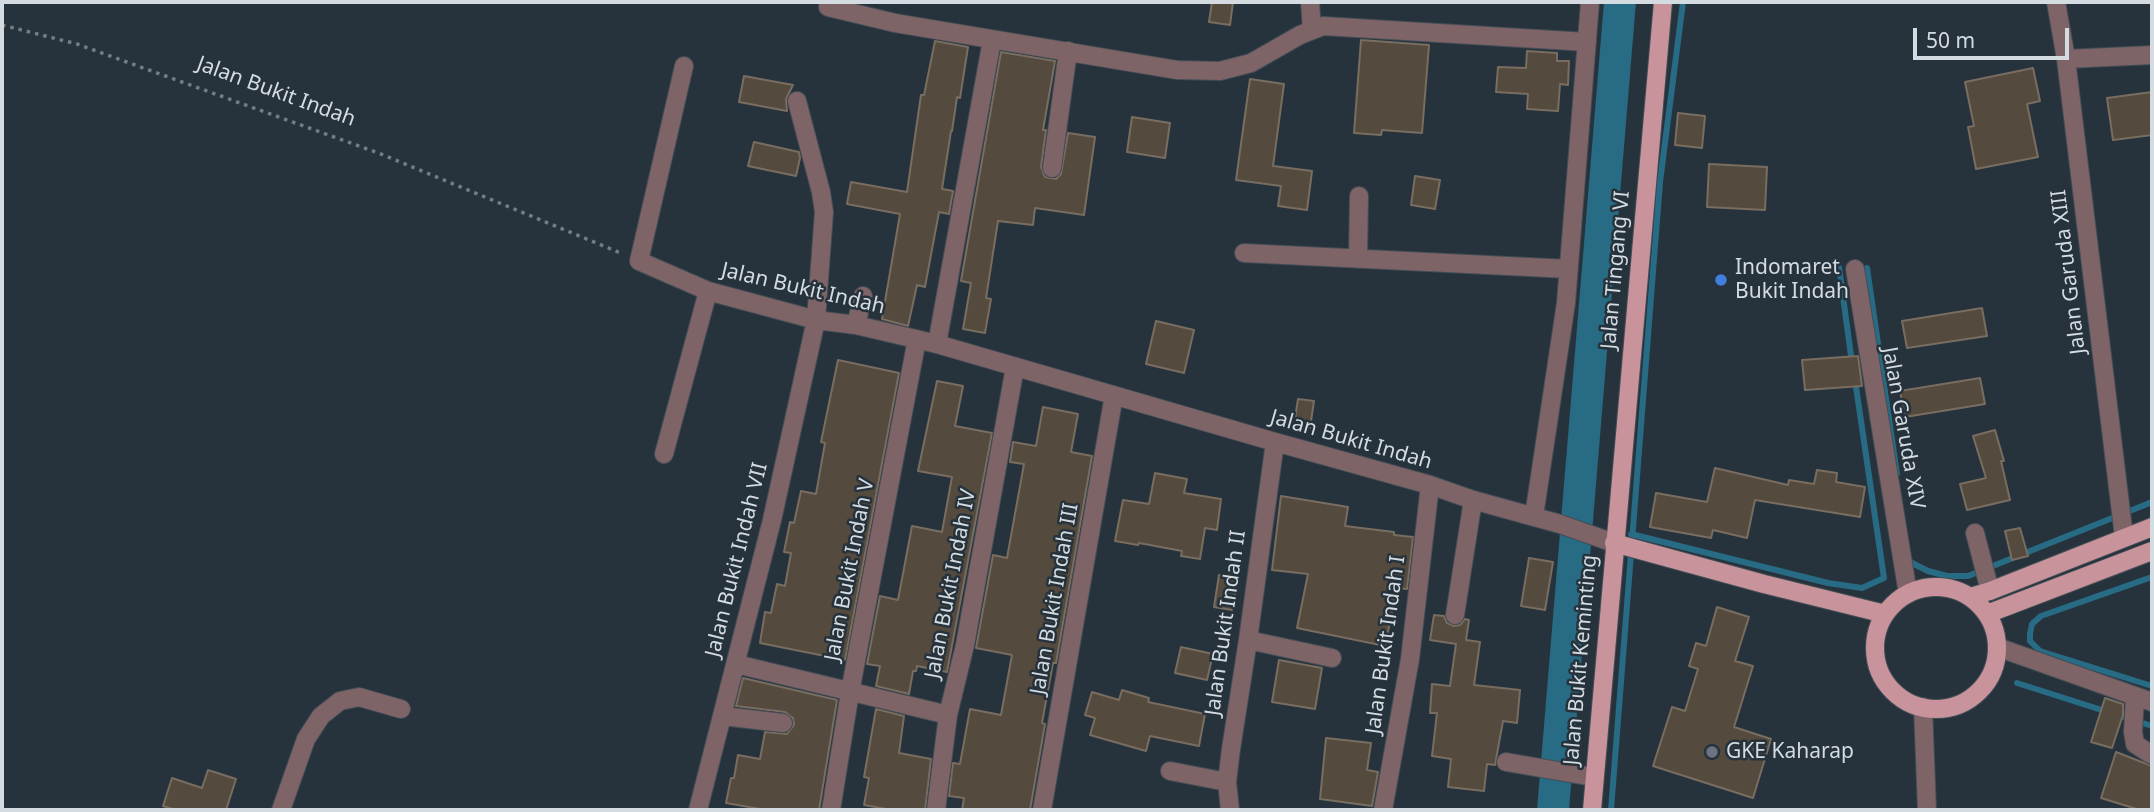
<!DOCTYPE html>
<html>
<head>
<meta charset="utf-8">
<style>
  body { margin:0 }
  #map { position:relative; width:2154px; height:812px; overflow:hidden; background:#27333c; font-family:"Noto Sans",sans-serif }
  canvas { display:block }
  .frame { position:absolute; inset:0; border:4px solid #d4dbe1; pointer-events:none }
  .scale { position:absolute; left:1913px; top:28px; width:156px; height:32px; box-sizing:border-box; border:4px solid #d4dbe1; border-top:0; padding-left:9px; font-size:21px; line-height:24px; white-space:nowrap; color:#d4dbe1; -webkit-text-stroke:5px #27333c; paint-order:stroke }
</style>
</head>
<body>
<div id="map">
<canvas width="2154" height="812"></canvas>
<div class="frame"></div>
<div class="scale">50 m</div>
</div>
<script>
const ctx = document.querySelector('canvas').getContext('2d');
ctx.lineJoin = 'round';
function paint(path, color) { ctx.fillStyle = color; ctx.fill(path, 'evenodd'); }
const poly = rows => new Path2D(rows.map(r => 'M' + r).join(''));
function trace(path, color, width, dash) { ctx.strokeStyle = color; ctx.lineWidth = width; ctx.lineCap = dash ? 'butt' : 'round'; ctx.setLineDash(dash || []); ctx.stroke(path); }
function label(font, color, halo, rows, align = 'center') {
  ctx.font = font + ' "Noto Sans",sans-serif'; ctx.lineWidth = 5; ctx.setLineDash([]); ctx.textBaseline = 'middle'; ctx.strokeStyle = halo; ctx.fillStyle = color; for (const [text, x, y, turn = 0] of rows) {
    ctx.save(); ctx.translate(x, y); ctx.rotate((+turn || 0) * Math.PI / 180); ctx.textAlign = isNaN(turn) ? turn : align; if (halo) ctx.strokeText(text, 0, 0); ctx.fillText(text, 0, 0); ctx.restore();
  }
}
paint(poly([
  [1604,2,1636,2,1569,810,1537,810]
]), '#286b84');
trace(poly([
  [1839,267,1852,363],
  [1867,268,1897,474],
  [1631,534,1828,583,1862,588,1884,578,1855,380],
  [1909,558,1910,562,1928,571,1947,576,1968,576,2152,502],
  [2152,577,2041,616,2032,624,2030,634,2030,641,2040,651,2152,686],
  [2017,683,2152,726],
  [1611,810,1660,182,1683,2]
]), '#286b84', 6);
const building = poly([
  [1212,2,1233,2,1230,25,1209,22,1212,2],
  [1361,40,1429,45,1422,133,1382,130,1381,135,1354,133,1361,40],
  [935,41,968,47,960,98,957,97,952,131,951,131,942,189,953,191,949,214,939,212,925,287,917,285,908,326,882,319,900,214,847,204,851,182,907,192,921,95,924,95,935,41],
  [1527,51,1557,53,1557,61,1569,61,1568,85,1560,84,1558,111,1527,109,1528,94,1496,92,1498,67,1526,68,1527,51],
  [1001,52,1055,61,1043,130,1046,130,1041,167,1045,177,1056,179,1061,174,1068,133,1095,137,1084,215,1035,208,1033,225,998,221,986,298,991,299,985,333,963,329,971,283,961,281,1001,52],
  [2033,68,2040,101,2027,104,2038,157,1976,169,1968,127,1974,126,1965,82,2033,68],
  [744,76,793,85,786,99,787,111,739,102,744,76],
  [1250,79,1284,84,1273,166,1312,171,1307,210,1278,206,1281,186,1236,180,1250,79],
  [2152,92,2152,135,2113,140,2107,98,2152,92],
  [1678,113,1705,116,1702,148,1675,145,1678,113],
  [1132,117,1170,123,1165,158,1127,152,1132,117],
  [754,142,799,152,800,158,796,176,748,166,754,142],
  [1709,164,1767,167,1765,210,1707,207,1709,164],
  [1415,176,1440,180,1435,209,1411,205,1415,176],
  [1982,308,1987,336,1907,348,1902,321,1982,308],
  [1156,321,1194,330,1184,373,1146,364,1156,321],
  [1858,356,1862,386,1805,390,1802,360,1858,356],
  [838,360,899,373,845,660,760,643,765,612,771,613,777,584,785,586,791,553,784,552,790,522,794,523,801,491,816,494,825,443,821,442,838,360],
  [1980,378,1985,404,1905,417,1900,391,1980,378],
  [937,381,963,386,955,426,992,433,947,672,917,666,916,671,913,671,909,694,876,686,880,666,867,664,880,596,898,600,912,526,942,532,952,477,918,471,937,381],
  [1298,399,1314,401,1310,428,1294,425,1298,399],
  [1043,407,1078,414,1071,452,1092,456,1056,663,1053,663,1042,723,1045,724,1030,810,962,810,964,798,949,796,953,763,960,764,970,709,1001,715,1012,655,976,648,993,555,1007,558,1024,464,1010,462,1013,442,1036,446,1043,407],
  [1995,430,2004,461,2001,461,2010,500,1967,510,1960,484,1986,478,1973,436,1995,430],
  [1715,468,1788,485,1789,480,1814,484,1817,470,1837,473,1836,482,1865,487,1860,517,1755,500,1747,538,1713,530,1711,538,1650,527,1656,493,1707,502,1715,468],
  [1155,473,1187,479,1184,493,1221,499,1217,530,1205,528,1200,559,1181,556,1182,551,1139,543,1138,545,1115,541,1123,500,1149,504,1155,473],
  [1281,496,1348,507,1345,526,1394,532,1394,535,1413,537,1407,589,1397,588,1385,646,1297,628,1308,574,1272,570,1281,496],
  [2020,528,2028,556,2012,560,2005,531,2020,528],
  [1529,558,1553,562,1545,610,1521,606,1529,558],
  [1219,575,1238,578,1232,610,1214,607,1219,575],
  [1717,607,1749,617,1735,661,1753,666,1734,727,1771,739,1753,798,1653,766,1672,707,1685,711,1698,669,1689,666,1696,643,1706,646,1717,607],
  [1434,615,1444,616,1447,623,1454,626,1460,625,1465,619,1469,620,1466,640,1480,642,1474,685,1520,690,1517,723,1503,721,1495,765,1487,764,1484,791,1448,787,1451,759,1432,756,1437,713,1430,713,1432,684,1450,686,1456,644,1430,640,1434,615],
  [1181,647,1213,654,1207,680,1175,673,1181,647],
  [1279,660,1322,668,1315,709,1272,702,1279,660],
  [743,678,837,700,819,810,766,810,726,803,731,778,734,778,738,755,760,759,765,732,787,734,794,725,793,718,785,712,736,706,743,678],
  [1122,690,1149,698,1148,702,1205,714,1199,746,1150,736,1146,751,1090,735,1095,718,1085,715,1092,692,1119,700,1122,690],
  [2105,698,2123,704,2123,715,2112,748,2091,742,2105,698],
  [876,709,904,716,899,753,931,759,925,810,892,810,864,805,869,778,864,777,876,709],
  [1326,738,1371,743,1367,770,1378,772,1372,806,1320,799,1326,738],
  [2116,752,2152,766,2152,810,2140,810,2101,798,2116,752],
  [208,770,236,779,226,810,176,810,163,806,172,778,202,788,208,770]
]);
paint(building, '#544a3e');
trace(building, '#786d60', 2);
const minor = poly([
  [1310,2,1312,30],
  [2056,2,2066,59,2124,537],
  [828,7,895,23,1177,70,1220,71,1251,63,1300,35,1323,26,1587,42],
  [2066,59,2152,55],
  [684,66,639,261,708,291,816,320,856,325,937,344,1275,442,1430,485,1473,500,1560,524,1614,543],
  [1052,168,1068,51],
  [1244,253,1569,269],
  [1358,259,1359,196],
  [1855,269,1908,594],
  [856,325,863,296],
  [937,344,992,40],
  [664,454,708,291],
  [1534,516,1566,303,1590,2],
  [1975,533,1990,591],
  [1455,615,1473,500],
  [1248,640,1332,658],
  [1997,647,2152,702],
  [736,664,948,715],
  [2135,696,2133,732,2135,744,2152,755],
  [1923,707,1927,810],
  [722,716,783,723],
  [1506,762,1593,777],
  [1170,771,1227,782],
  [281,810,306,739,321,716,340,701,359,697,401,709],
  [698,810,772,520,816,320,824,212,821,192,797,101],
  [831,810,850,692,917,339],
  [936,810,948,715,965,645,1015,367],
  [1042,810,1114,395],
  [1230,810,1227,782,1231,749,1248,640,1275,442],
  [1383,810,1410,659,1430,485]
]);
const major = poly([
  [1614,543,1764,584,1885,614],
  '1875 648a61 61 0 1 1 122 0a61 61 0 1 1-122 0Z',
  [1970,597,1990,591,2152,527],
  [1987,614,2152,551],
  [1592,810,1663,2]
]);
trace(minor, '#434e56', 20);
trace(major, '#434e56', 20);
trace(poly([
  [2,25,77,44,381,154,623,254]
]), '#737d84', 3.5, [3.5, 5]);
trace(minor, '#7e6367', 18);
trace(major, '#c9939c', 18);
for (const [x, y, r, color] of [
  [1721,280,7,"#3f7fe0"],
  [1712,752,7,"#6b7280"]
]) { const dot = new Path2D(); dot.arc(x, y, r, 0, 2 * Math.PI); ctx.fillStyle = color; ctx.fill(dot); trace(dot, '#27333c', 2.5); }
label('21px', '#d4dbe1', '#27333c', [
  ["Jalan Bukit Indah",276,92,20],
  ["Jalan Tingang VI",1616,270,-85],
  ["Jalan Garuda XIII",2069,272,-97],
  ["Jalan Bukit Indah",803,289,13],
  ["Jalan Garuda XIV",1903,428,80],
  ["Jalan Bukit Indah",1351,440,16],
  ["Jalan Bukit Indah VII",737,560,-76],
  ["Jalan Bukit Indah V",850,570,-79],
  ["Jalan Bukit Indah IV",951,584,-79],
  ["Jalan Bukit Indah III",1055,599,-80],
  ["Jalan Bukit Indah II",1226,623,-82],
  ["Jalan Bukit Indah I",1386,645,-82],
  ["Jalan Bukit Keminting",1581,660,-85]
]);
label('21px', '#d4dbe1', '#27333c', [
  ["Indomaret",1735,268],
  ["Bukit Indah",1735,292],
  ["GKE Kaharap",1726,752]
], 'left');
</script>
</body>
</html>
